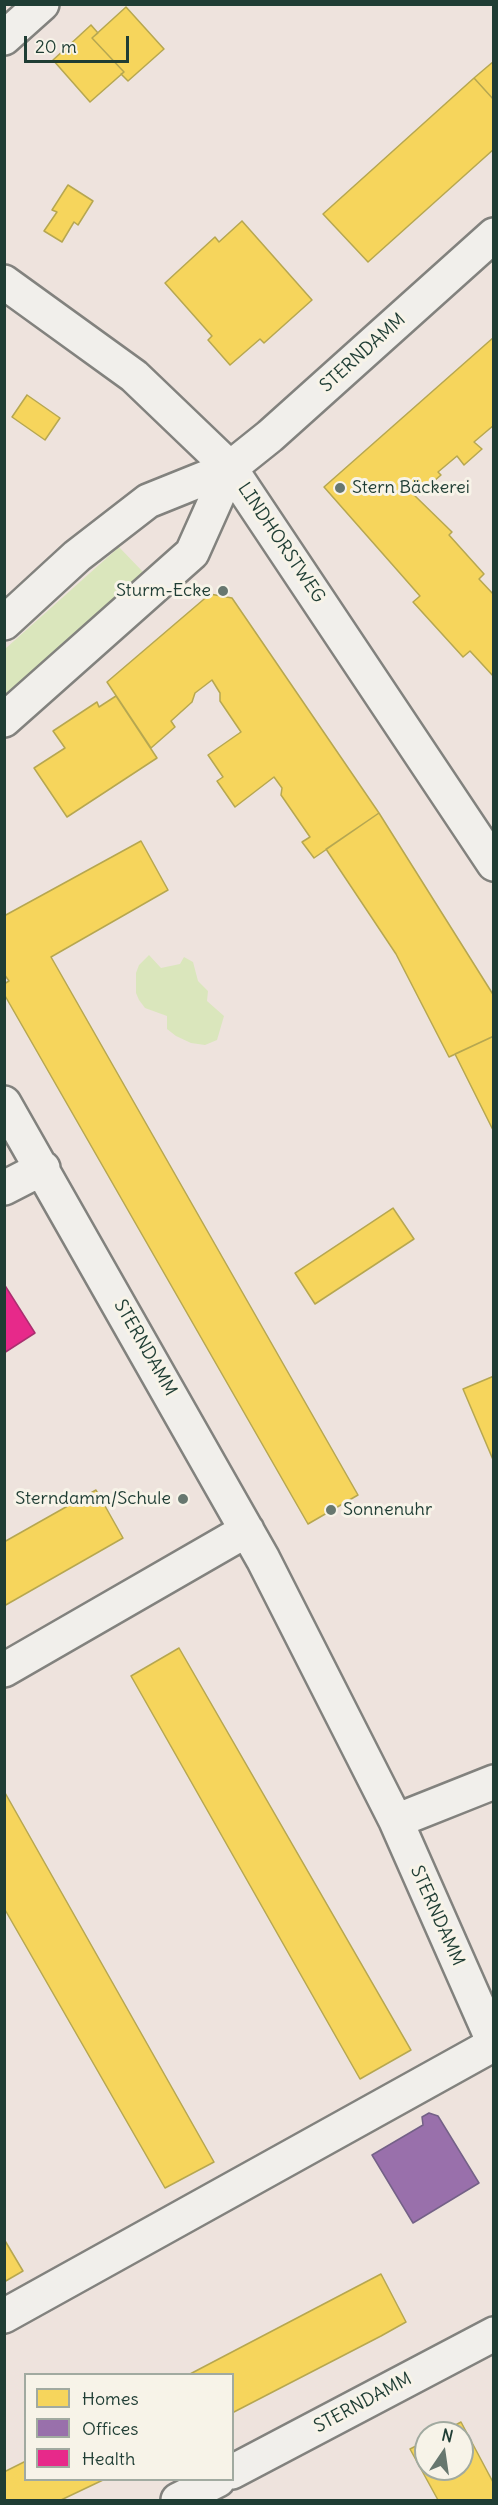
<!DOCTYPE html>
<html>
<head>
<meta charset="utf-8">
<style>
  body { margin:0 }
  #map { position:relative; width:498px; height:2505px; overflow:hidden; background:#eee3dd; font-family:Delius,sans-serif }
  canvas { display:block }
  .frame { position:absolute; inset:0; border:6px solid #1f3d34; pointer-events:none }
  .legend { position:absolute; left:24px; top:2373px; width:210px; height:108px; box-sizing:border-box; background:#f7f3e8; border:2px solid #a1aaa0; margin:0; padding:8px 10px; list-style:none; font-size:18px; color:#1f3d34 }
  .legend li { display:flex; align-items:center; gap:12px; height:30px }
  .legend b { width:30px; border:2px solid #a1aaa0 }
  .north { position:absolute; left:414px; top:2421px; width:60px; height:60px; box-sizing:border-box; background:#f7f3e8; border:2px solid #a1aaa0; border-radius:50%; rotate:13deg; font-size:16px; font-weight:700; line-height:24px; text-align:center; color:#1f3d34 }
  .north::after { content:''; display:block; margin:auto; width:21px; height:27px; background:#67776f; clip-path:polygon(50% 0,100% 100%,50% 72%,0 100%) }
  .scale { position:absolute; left:24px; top:36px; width:105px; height:27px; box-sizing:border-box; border:3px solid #1f3d34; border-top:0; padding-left:8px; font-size:18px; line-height:21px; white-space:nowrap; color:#1f3d34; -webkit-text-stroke:4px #f7f3e8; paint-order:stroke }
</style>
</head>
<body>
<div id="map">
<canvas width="498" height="2505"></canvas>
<div class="frame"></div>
<ul class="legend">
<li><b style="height:16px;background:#f6d55c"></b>Homes</li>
<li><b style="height:16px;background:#9970ab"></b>Offices</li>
<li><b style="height:16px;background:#e7298a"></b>Health</li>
</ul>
<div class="north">N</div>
<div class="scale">20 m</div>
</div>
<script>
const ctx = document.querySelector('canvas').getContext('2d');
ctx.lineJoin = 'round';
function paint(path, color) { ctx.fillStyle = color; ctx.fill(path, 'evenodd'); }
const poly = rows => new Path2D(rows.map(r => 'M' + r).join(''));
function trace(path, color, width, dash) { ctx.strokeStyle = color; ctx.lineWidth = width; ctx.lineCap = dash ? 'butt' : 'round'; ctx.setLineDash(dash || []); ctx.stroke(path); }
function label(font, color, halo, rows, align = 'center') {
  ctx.font = font + ' Delius,sans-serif'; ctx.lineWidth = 6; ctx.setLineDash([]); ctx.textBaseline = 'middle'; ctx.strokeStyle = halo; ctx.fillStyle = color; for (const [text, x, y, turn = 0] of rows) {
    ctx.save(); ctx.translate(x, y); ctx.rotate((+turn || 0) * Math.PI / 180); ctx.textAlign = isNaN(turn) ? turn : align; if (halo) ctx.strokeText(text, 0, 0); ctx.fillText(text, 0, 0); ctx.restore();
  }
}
paint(poly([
  [119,547,144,573,5,699,5,649],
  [149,955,161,968,180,964,184,957,193,962,198,981,208,991,207,1001,224,1016,217,1040,205,1045,191,1043,176,1036,167,1029,167,1016,145,1008,139,1000,136,993,136,973,139,965]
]), '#dae6bc');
const homes = poly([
  [126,7,164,49,128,81,121,74,124,72,92,38,126,7],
  [91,25,98,33,92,38,124,72,90,102,53,60,91,25],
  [494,61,494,100,474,78,494,61],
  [474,78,494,100,494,149,368,262,323,214,474,78],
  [68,185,93,201,78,225,74,222,62,242,44,231,57,212,52,210,68,185],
  [242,221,312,300,264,343,260,339,230,365,208,340,212,336,165,283,215,237,219,242,242,221],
  [494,337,494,425,474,442,482,449,464,465,457,456,438,472,441,475,426,488,423,484,412,493,452,532,449,535,484,574,479,579,494,595,494,677,470,651,463,657,413,602,420,596,324,487,494,337],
  [27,395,60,418,45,440,12,417,27,395],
  [210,594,232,598,379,813,314,858,302,842,310,837,281,795,282,788,274,777,235,807,217,781,223,777,208,755,241,732,220,701,220,693,212,680,195,693,192,702,171,721,175,727,151,748,107,682,210,594],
  [116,696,157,758,67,817,34,768,65,748,53,731,97,702,99,707,116,696],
  [379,813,494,996,494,1036,449,1057,396,954,326,849,379,813],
  [141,841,168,890,51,957,358,1495,308,1524,4,994,4,984,9,981,4,974,4,916,141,841],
  [494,1036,494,1132,455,1054,494,1036],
  [393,1208,414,1239,315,1304,295,1273,393,1208],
  [494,1376,494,1462,463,1389,494,1376],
  [96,1490,123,1538,4,1606,4,1542,96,1490],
  [179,1648,411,2050,360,2079,131,1676,179,1648],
  [4,1791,214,2162,165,2188,4,1908,4,1791],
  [4,2239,23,2271,4,2282,4,2239],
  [381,2274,406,2322,381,2336,232,2413,232,2374,190,2374,381,2274],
  [461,2422,494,2484,494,2500,438,2500,410,2449,426,2441,426,2469,462,2469,462,2433,441,2433,461,2422],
  [26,2461,26,2480,103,2480,61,2500,4,2500,4,2472,26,2461]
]);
paint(homes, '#f6d55c');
trace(homes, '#b6a750', 1.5);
const offices = poly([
  [429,2113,438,2116,479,2183,413,2223,372,2155,423,2125,422,2117,429,2113]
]);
paint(offices, '#9970ab');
trace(offices, '#746187', 1.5);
const health = poly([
  [4,1284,35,1333,4,1353,4,1284]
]);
paint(health, '#e7298a');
trace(health, '#ab2f70', 1.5);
const minor = poly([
  [4,38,42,4],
  [4,282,134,376,230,468,494,864],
  [4,623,77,556,148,501,230,468,270,436,494,235],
  [4,720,192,553,230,468],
  [4,1103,263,1559,396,1821,494,2043],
  [4,1188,43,1168],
  [4,1670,247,1530],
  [396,1821,494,1782],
  [4,2316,494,2044],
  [232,2472,494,2334],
  [178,2500,218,2480]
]);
trace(minor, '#82827e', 38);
trace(minor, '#f1efeb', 33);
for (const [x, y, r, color] of [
  [340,488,6,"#67776f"],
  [223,591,6,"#67776f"],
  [183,1499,6,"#67776f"],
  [331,1510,6,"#67776f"]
]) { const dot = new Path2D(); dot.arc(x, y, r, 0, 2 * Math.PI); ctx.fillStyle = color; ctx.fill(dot); trace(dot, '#f7f3e8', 2); }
label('18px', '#1f3d34', '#f7f3e8', [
  ["STERNDAMM",363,353,-42],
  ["LINDHORSTWEG",281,543,56],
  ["STERNDAMM",145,1348,60],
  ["STERNDAMM",437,1916,66],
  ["STERNDAMM",363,2403,-28]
]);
label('18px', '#1f3d34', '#f7f3e8', [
  ["Stern Bäckerei",352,488],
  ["Sturm-Ecke",211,591,"right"],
  ["Sterndamm/Schule",171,1499,"right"],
  ["Sonnenuhr",343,1510]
], 'left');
</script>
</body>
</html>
